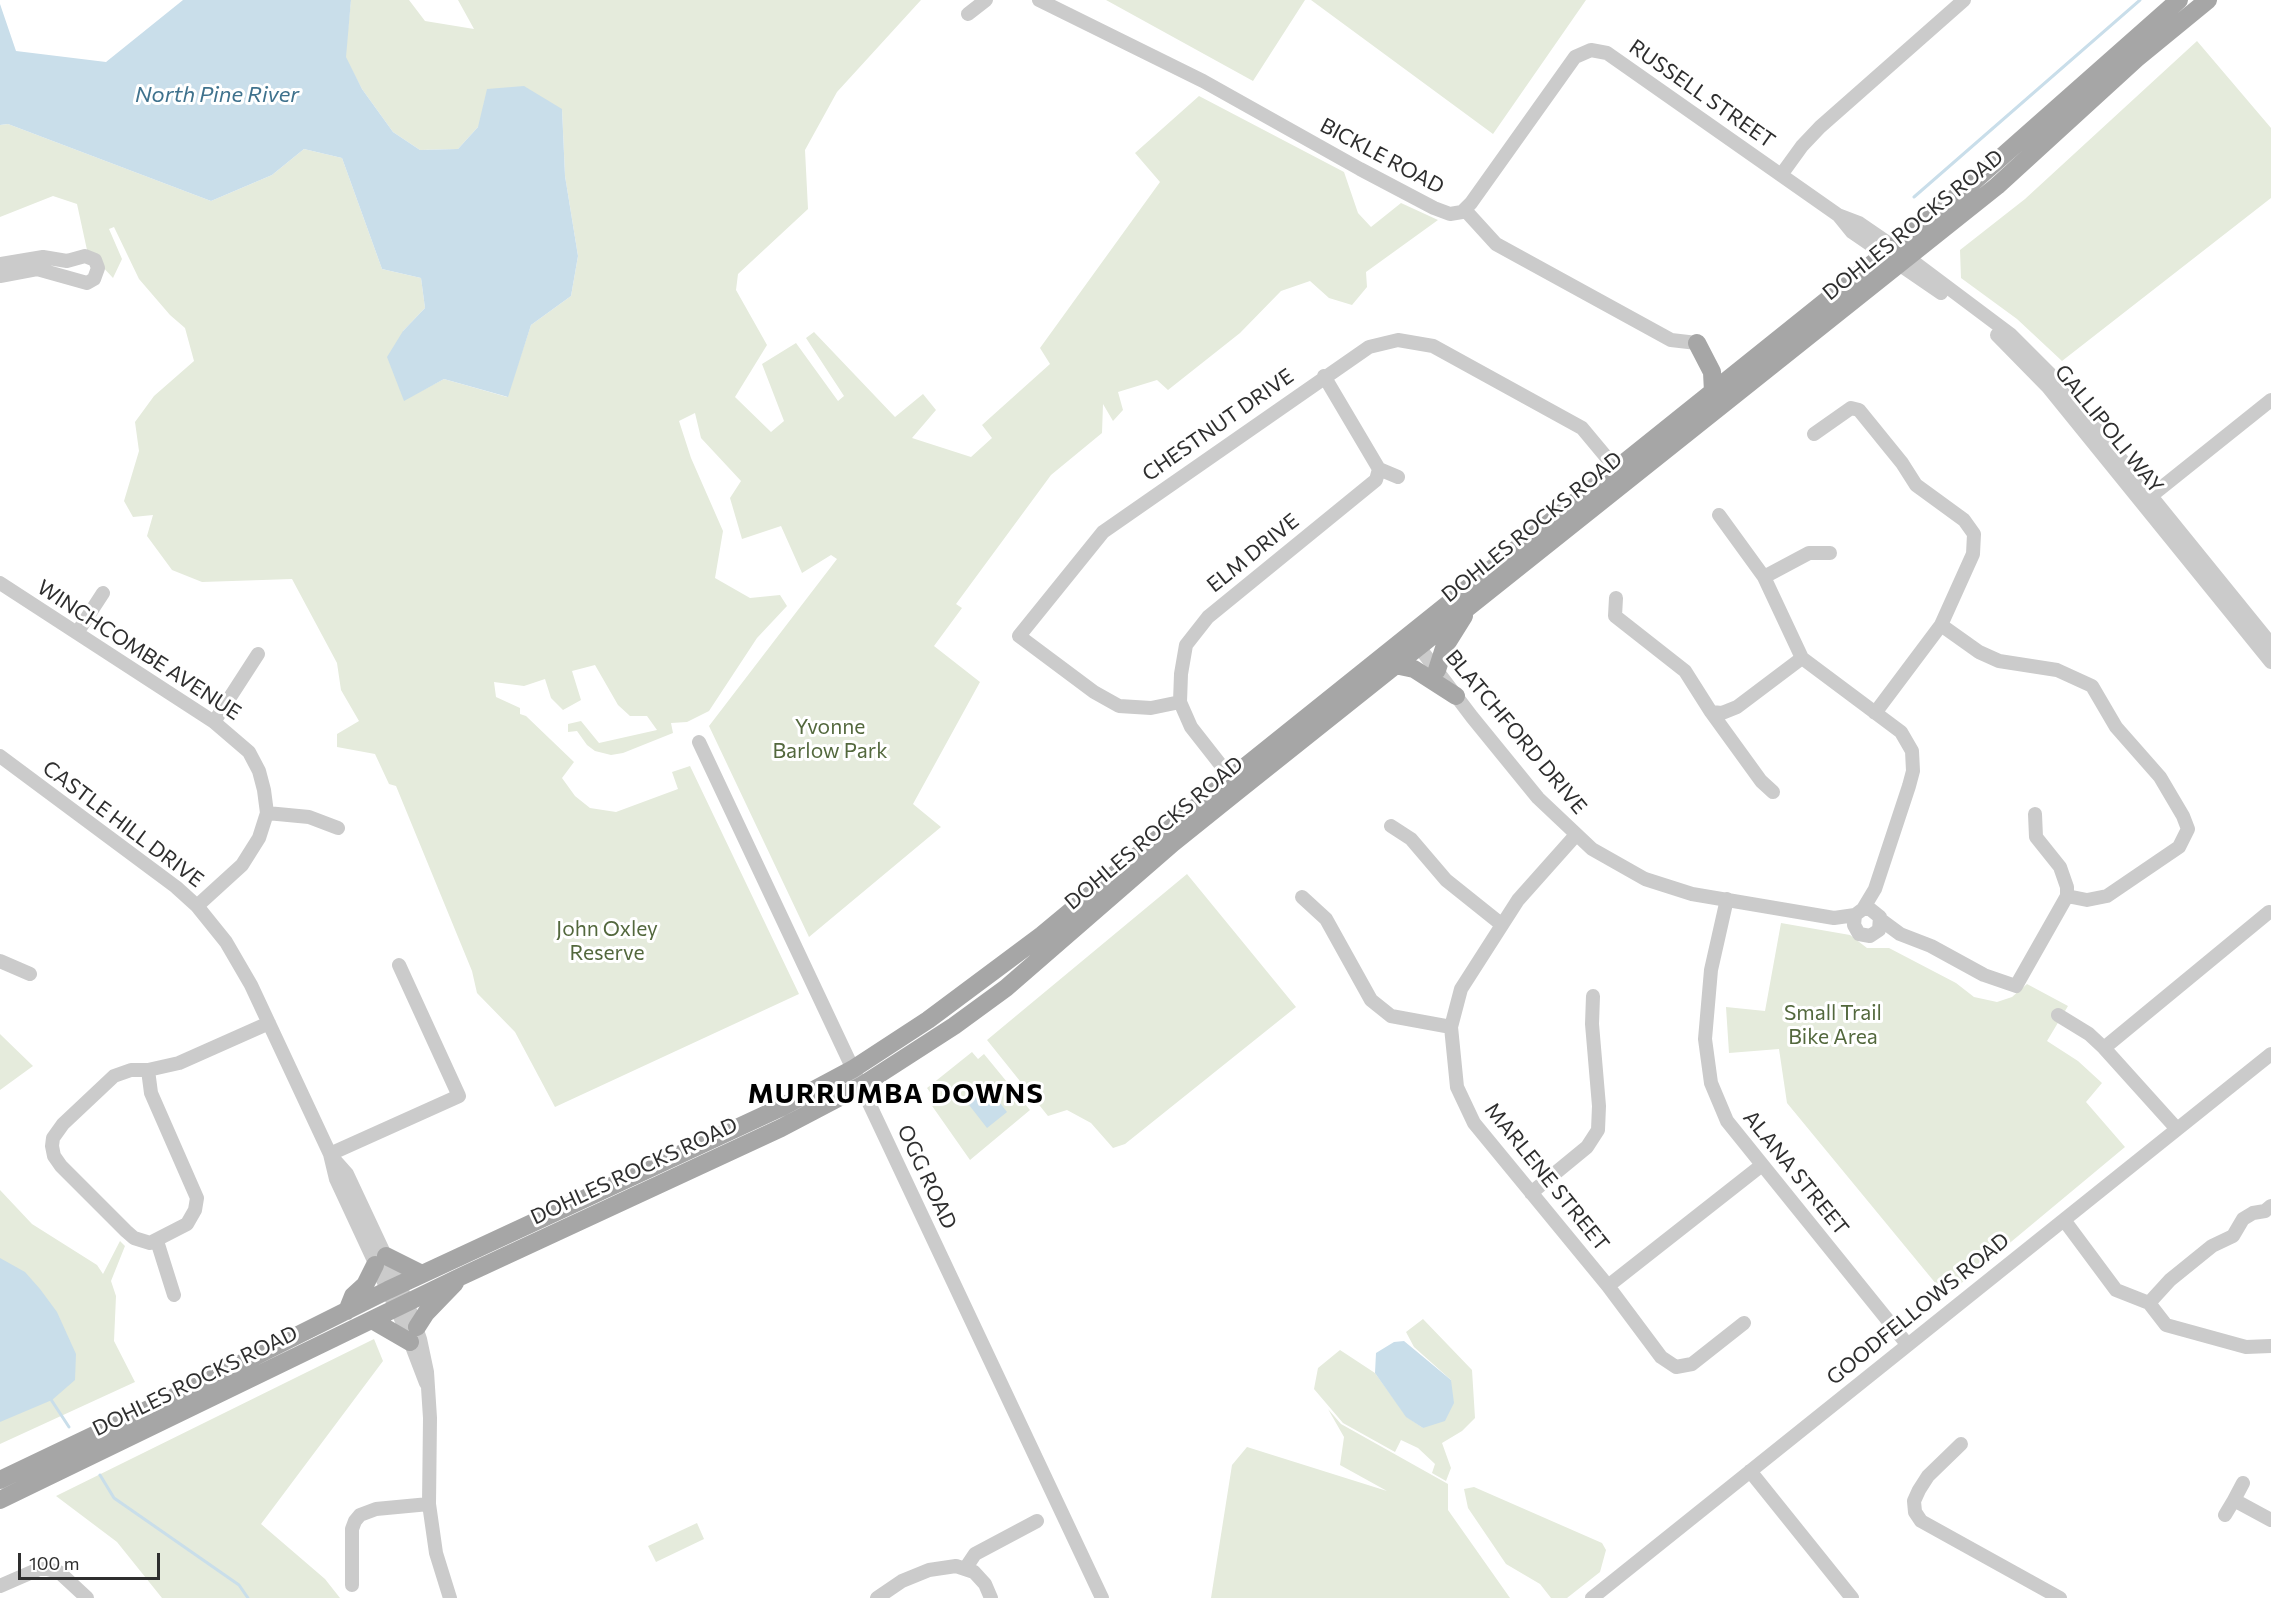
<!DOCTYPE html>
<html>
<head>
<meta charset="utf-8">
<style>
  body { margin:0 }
  #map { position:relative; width:2271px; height:1598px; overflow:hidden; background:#fff; font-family:Commissioner,sans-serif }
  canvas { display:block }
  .scale { position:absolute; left:18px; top:1553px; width:142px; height:27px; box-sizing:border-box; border:3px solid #2e2e2e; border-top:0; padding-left:8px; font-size:18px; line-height:21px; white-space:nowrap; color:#2e2e2e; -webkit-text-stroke:4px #fff; paint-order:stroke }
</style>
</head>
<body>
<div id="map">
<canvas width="2271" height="1598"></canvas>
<div class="scale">100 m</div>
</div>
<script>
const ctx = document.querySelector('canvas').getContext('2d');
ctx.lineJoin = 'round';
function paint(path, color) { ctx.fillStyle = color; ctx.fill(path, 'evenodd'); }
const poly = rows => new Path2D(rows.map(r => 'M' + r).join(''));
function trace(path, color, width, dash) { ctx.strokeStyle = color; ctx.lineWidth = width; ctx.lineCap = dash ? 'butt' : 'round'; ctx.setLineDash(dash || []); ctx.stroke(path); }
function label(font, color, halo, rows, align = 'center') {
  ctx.font = font + ' Commissioner,sans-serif'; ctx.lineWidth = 6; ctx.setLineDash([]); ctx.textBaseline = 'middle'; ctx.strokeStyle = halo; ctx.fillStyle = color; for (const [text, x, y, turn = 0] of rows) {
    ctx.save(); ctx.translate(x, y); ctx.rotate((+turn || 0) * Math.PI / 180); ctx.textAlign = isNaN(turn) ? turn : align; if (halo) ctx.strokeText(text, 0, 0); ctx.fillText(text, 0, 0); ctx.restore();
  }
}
paint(poly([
  [351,0,409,0,425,21,474,29,458,0,921,0,837,92,805,150,808,209,738,274,736,290,767,345,735,397,771,432,784,421,762,364,796,343,838,401,844,396,806,338,814,332,895,417,923,394,936,410,912,438,971,457,992,438,982,425,1050,364,1040,348,1160,182,1135,153,1199,96,1344,172,1358,213,1371,227,1401,203,1438,220,1366,272,1367,287,1352,305,1329,298,1310,281,1281,291,1240,333,1168,390,1157,380,1118,392,1123,410,1113,421,1103,404,1102,433,1051,475,956,604,962,608,934,646,980,682,913,804,941,827,809,937,709,726,837,559,831,555,802,573,781,526,742,539,730,498,741,481,701,438,695,413,679,421,691,458,723,531,715,578,750,598,780,595,787,606,757,638,709,711,687,722,671,723,673,733,623,753,611,755,595,751,587,745,577,731,568,732,568,724,581,721,599,743,657,730,647,716,630,716,618,705,595,665,572,671,581,700,563,710,551,698,545,679,524,686,494,682,496,697,520,708,520,714,526,716,574,762,562,778,575,796,590,808,616,812,678,789,672,772,690,766,799,994,555,1107,515,1032,477,993,472,971,396,786,389,784,375,754,337,747,337,734,359,721,341,690,337,663,292,579,202,582,172,570,147,536,153,515,133,517,124,501,139,451,135,422,154,396,194,361,185,328,170,315,139,279,114,227,109,229,122,259,113,278,87,250,77,204,53,196,0,217,0,125,8,124,211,201,272,175,304,149,342,158,382,269,421,278,425,308,403,331,404,400,444,379,507,397,531,325,571,296,578,256,565,176,562,109,478,127,458,149,420,150,393,132,362,89,345,57],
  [1106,0,1305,0,1253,81],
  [1311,0,1586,0,1493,134],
  [2197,41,2271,128,2271,198,2062,361,2017,319,1961,278,1960,250,2025,199],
  [1187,874,1296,1007,1125,1144,1113,1148,1091,1123,1067,1110,1048,1116,987,1040],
  [1781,923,1850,935,1867,948,1889,948,1956,983,1974,997,1997,1002,2012,997,2027,984,2068,1006,2047,1041,2078,1061,2102,1083,2086,1102,2125,1147,1946,1296,1787,1103,1779,1049,1729,1053,1726,1007,1765,1011],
  [0,1034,33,1066,0,1090],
  [972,1052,978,1059,984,1054,1030,1110,970,1160,930,1103,935,1099,927,1088],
  [0,1190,32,1224,97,1265,103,1274,120,1241,125,1246,111,1281,116,1296,114,1341,135,1382,0,1444],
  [1423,1319,1472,1370,1475,1418,1462,1431,1442,1443,1451,1468,1446,1481,1432,1473,1435,1464,1418,1448,1401,1440,1395,1452,1343,1423,1314,1389,1318,1368,1340,1350,1375,1373,1407,1417,1423,1428,1451,1380,1414,1347,1406,1332],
  [374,1339,383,1361,261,1524,325,1579,340,1598,162,1598,117,1542,56,1496],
  [1328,1409,1341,1424,1448,1484,1448,1510,1510,1598,1211,1598,1232,1465,1247,1447,1387,1491,1340,1465,1344,1437],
  [1474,1487,1602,1543,1606,1550,1600,1572,1567,1598,1551,1598,1540,1584,1506,1564,1468,1508,1464,1489],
  [697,1523,704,1539,656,1562,648,1546]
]), '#e5ebdc');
paint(poly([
  [183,0,351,0,346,57,362,89,393,132,420,150,458,149,478,127,487,89,524,86,562,109,565,176,578,256,571,296,531,325,508,397,444,379,404,401,387,357,403,331,425,308,421,278,382,269,342,158,304,149,272,175,211,201,8,124,0,125,0,4,16,51,106,62],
  [986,1085,1007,1112,987,1128,966,1101],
  [0,1258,25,1272,40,1289,57,1312,76,1354,75,1380,52,1400,0,1422],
  [1404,1341,1451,1380,1454,1403,1445,1421,1423,1428,1406,1417,1375,1373,1376,1353,1394,1342]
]), '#c9deea');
trace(poly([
  [1914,197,2140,0],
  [50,1398,69,1427],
  [100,1475,114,1498,239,1585,248,1598]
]), '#c9deea', 3);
trace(poly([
  [1039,0,1203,81,1360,169,1434,208,1450,214,1462,212,1471,203,1575,57,1591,50,1607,53,1838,215,1859,223,1894,247,2010,334,2061,385,2271,644],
  [968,14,986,0],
  [1781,175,1802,146,1820,127,1964,0],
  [1465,210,1496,244,1671,340,1697,343],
  [1839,216,1852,232,1941,293],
  [0,264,43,257,67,261,85,256,95,260,98,268,94,279,87,283,37,269,0,276],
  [1997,335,2048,387,2271,662],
  [1814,434,1851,408,1859,410,1902,463,1916,485,1964,520,1974,534,1973,554,1941,625,1875,713],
  [1379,469,1398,477],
  [2146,500,2271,400],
  [1719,515,1764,577,1802,658,1901,732,1912,751,1913,771,1909,786,1875,889,1863,909],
  [1764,577,1809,553,1830,553],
  [0,583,214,722,249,752,259,771,264,790,267,813,259,838,242,865,197,906],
  [1616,598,1615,616,1685,671,1711,712,1761,781,1773,792],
  [1941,625,1979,652,1999,661,2057,670,2092,686,2116,727,2160,777,2183,816,2188,829,2179,847,2107,896,2087,900,2067,896],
  [77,633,103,593],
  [1413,639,1472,717,1538,798,1592,849,1645,879,1692,894,1834,918,1855,915,1863,909,1870,909,1880,917,1879,930,1870,936,1859,934,1854,925,1855,915],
  [1180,702,1151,708,1119,706,1094,692,1019,636,1103,532,1369,347,1398,340,1433,346,1582,428,1622,476],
  [1711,712,1722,713,1737,707,1802,658],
  [214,722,258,654],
  [699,742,1102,1598],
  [0,756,176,887,197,906,226,942,251,985,330,1154,336,1179,403,1323,426,1383],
  [1231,778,1191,727,1180,702,1181,674,1186,645,1208,617,1376,480,1379,469,1324,376],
  [267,813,309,817,338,828],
  [1391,826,1411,839,1446,880,1501,924],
  [1575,836,1518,900,1461,989,1451,1027,1457,1087,1474,1123,1608,1286,1661,1357,1676,1367,1692,1364,1744,1323],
  [1302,897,1326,919,1371,1000,1391,1016,1451,1027],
  [1727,899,1711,970,1705,1039,1711,1083,1727,1121,1907,1344],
  [1881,920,1900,934,1931,946,1984,975,2016,986,2067,896,2067,887,2060,867,2036,837,2035,814],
  [0,961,30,974],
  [2058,1015,2089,1034,2104,1048,2177,1129],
  [2104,1048,2269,912],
  [148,1070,131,1070,114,1076,63,1124,53,1138,52,1146,54,1156,61,1166,126,1231,134,1238,150,1243,187,1224,195,1210,197,1198,151,1093,148,1070,179,1063,269,1023],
  [330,1154,459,1096,399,965],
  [331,1156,347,1174,407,1302,420,1339,427,1372,430,1418,429,1504,436,1553,450,1598],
  [1531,1193,1587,1147,1598,1130,1599,1106,1592,1024,1593,996],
  [2064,1220,2116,1290,2149,1303,2166,1325,2246,1347,2271,1346],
  [157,1241,174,1295],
  [1608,1286,1762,1165],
  [2149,1303,2170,1280,2212,1246,2233,1236,2243,1219,2253,1213,2265,1211,2271,1206],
  [1961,1444,1928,1476,1919,1490,1914,1501,1915,1512,1921,1521,2060,1598],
  [1750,1471,1852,1598],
  [2243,1483,2234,1500,2271,1520],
  [2225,1515,2234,1500],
  [965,1569,975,1554,1037,1521],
  [352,1585,352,1529,355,1521,360,1515,376,1509,429,1504],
  [0,1586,39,1569,47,1569,59,1572,87,1598],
  [877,1598,902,1581,929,1570,956,1566,974,1572,985,1584,991,1598],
  [1592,1598,2271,1054]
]), '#cbcbcb', 14);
trace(poly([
  [1697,343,1712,372,1713,392],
  [1395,665,1414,669,1456,696],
  [1437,670,1444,648,1464,616],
  [386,1256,422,1274],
  [347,1311,353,1296,365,1285,375,1265],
  [372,1320,410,1342],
  [417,1327,426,1313,455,1283],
  [0,1480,182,1393,388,1290,782,1107,853,1069,928,1020,1042,935,1231,778,1963,191,2179,0],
  [0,1500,460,1277,781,1128,861,1086,954,1026,1006,988,1173,843,1239,790,1997,186,2136,59,2208,0]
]), '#a6a6a6', 18);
label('21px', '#2e2e2e', '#fff', [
  ["RUSSELL STREET",1702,94,35],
  ["BICKLE ROAD",1382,156,28],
  ["DOHLES ROCKS ROAD",1913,225,-39],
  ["CHESTNUT DRIVE",1218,425,-35],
  ["GALLIPOLI WAY",2109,429,51],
  ["DOHLES ROCKS ROAD",1532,527,-39],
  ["ELM DRIVE",1253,553,-39],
  ["WINCHCOMBE AVENUE",139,650,33],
  ["BLATCHFORD DRIVE",1516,732,50],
  ["CASTLE HILL DRIVE",123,824,37],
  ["DOHLES ROCKS ROAD",1154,833,-40],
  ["DOHLES ROCKS ROAD",634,1171,-25],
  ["ALANA STREET",1796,1173,51],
  ["OGG ROAD",927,1177,65],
  ["MARLENE STREET",1547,1177,51],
  ["GOODFELLOWS ROAD",1918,1309,-39],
  ["DOHLES ROCKS ROAD",195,1381,-26]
]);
label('21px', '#53683d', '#fff', [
  ["Yvonne",830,727],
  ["Barlow Park",830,751],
  ["John Oxley",607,929],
  ["Reserve",607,953],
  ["Small Trail",1833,1013],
  ["Bike Area",1833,1037]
]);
label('italic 22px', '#3f728d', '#fff', [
  ["North Pine River",217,95]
]);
ctx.letterSpacing = '1.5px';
label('bold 27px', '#000', '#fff', [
  ["MURRUMBA DOWNS",896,1094]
]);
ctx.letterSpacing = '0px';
</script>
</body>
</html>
